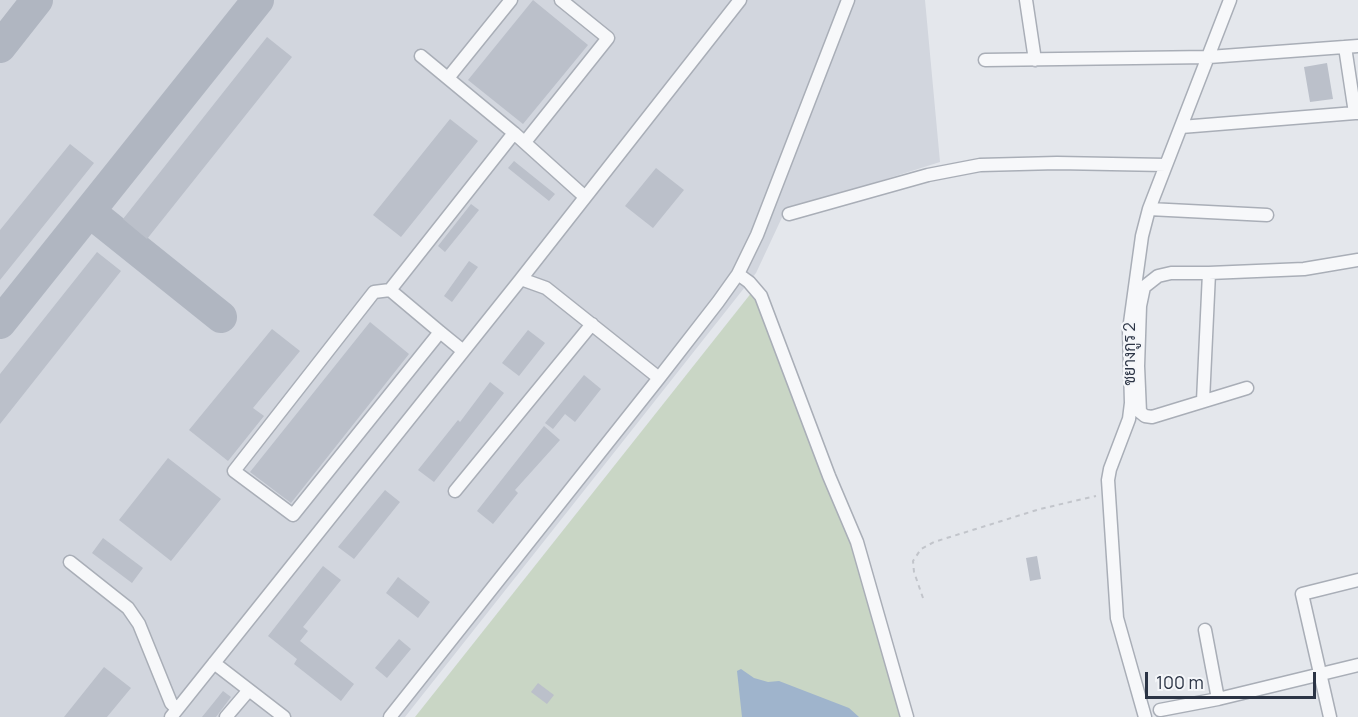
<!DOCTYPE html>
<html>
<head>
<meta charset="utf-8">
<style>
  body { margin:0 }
  #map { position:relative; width:1358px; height:717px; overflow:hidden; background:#e4e7ec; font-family:Manrope,sans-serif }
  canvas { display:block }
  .scale { position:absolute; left:1145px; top:672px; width:171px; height:27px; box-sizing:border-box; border:3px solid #2b3445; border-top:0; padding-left:8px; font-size:18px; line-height:21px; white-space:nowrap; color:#2b3445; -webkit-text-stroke:4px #f4f6f9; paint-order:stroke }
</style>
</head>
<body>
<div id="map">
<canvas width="1358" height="717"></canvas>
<div class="scale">100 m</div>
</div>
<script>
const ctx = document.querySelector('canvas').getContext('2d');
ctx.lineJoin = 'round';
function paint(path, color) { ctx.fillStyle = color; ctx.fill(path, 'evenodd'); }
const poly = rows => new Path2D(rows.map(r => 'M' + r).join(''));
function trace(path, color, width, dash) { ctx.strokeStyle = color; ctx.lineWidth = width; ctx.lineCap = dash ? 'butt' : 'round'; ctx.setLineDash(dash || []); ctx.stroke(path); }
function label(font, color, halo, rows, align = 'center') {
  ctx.font = font + ' Manrope,Sarabun,sans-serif'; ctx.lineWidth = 4.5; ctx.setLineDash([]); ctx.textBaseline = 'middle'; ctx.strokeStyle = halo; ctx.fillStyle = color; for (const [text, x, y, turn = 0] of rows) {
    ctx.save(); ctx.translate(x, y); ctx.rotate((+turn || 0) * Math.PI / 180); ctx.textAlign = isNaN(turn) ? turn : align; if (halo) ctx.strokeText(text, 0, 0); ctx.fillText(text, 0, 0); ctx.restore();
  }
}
paint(poly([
  [0,0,925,0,940,162,785,211,756,273,405,717,0,717]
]), '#d2d6de');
paint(poly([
  [752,292,758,298,855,544,904,717,415,717]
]), '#c9d6c5');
paint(poly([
  [741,669,754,678,768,682,779,681,849,708,859,717,742,717,737,671]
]), '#9fb4cc');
trace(poly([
  [0,47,37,0],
  [90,212,221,317],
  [0,323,258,0]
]), '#b0b6c1', 32);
paint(poly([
  [533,0,588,45,523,124,468,80],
  [267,37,292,57,147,239,123,219],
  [1327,63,1333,99,1310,102,1304,67],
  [450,119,478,141,401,237,373,215],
  [70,144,94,163,0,280,0,230],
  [514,161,555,194,549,201,508,168],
  [656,168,684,190,653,228,625,206],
  [471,204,479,210,445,252,438,246],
  [97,252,121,271,0,424,0,374],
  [469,261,478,267,452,302,444,296],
  [370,322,409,354,291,503,250,472],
  [272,329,300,351,253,408,264,416,228,461,189,430],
  [528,330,545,343,519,376,502,363],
  [584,375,601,389,575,422,565,414,553,429,545,423],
  [490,382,504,393,434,482,418,470,458,420,460,422],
  [544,426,560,440,515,490,518,493,493,524,477,511],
  [168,458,221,499,171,561,119,520],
  [385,490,400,502,354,559,338,547],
  [103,538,143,568,132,583,92,553],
  [1037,556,1041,579,1030,581,1026,558],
  [323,566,341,580,303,627,308,631,300,641,354,684,341,701,294,664,297,659,268,636],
  [398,577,430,602,418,618,386,593],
  [399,639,411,649,387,678,375,668],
  [104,667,131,688,107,717,64,717],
  [538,683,554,695,547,704,531,692],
  [223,691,231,697,216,717,202,717]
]), '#bbc0ca');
const minor = poly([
  [1026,0,1035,60],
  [1345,47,1355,113,1358,113],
  [421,56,514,133,584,196],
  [985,60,1209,57,1358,46],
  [448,78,511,0],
  [1181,127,1355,113],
  [525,142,608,38,561,0],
  [1149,209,1267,215],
  [789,214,928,175,980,165,1057,163,1166,165],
  [1209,273,1171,273,1158,276,1144,287,1140,306,1138,366,1140,412,1145,416,1152,417,1247,388],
  [738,274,749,282,761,296,829,476,857,542,907,717],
  [521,279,740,0],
  [390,290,514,133],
  [440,332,293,515,234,471,374,292,390,290,440,332,462,350],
  [1203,401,1209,273,1304,269,1358,260],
  [455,491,592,324],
  [70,562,128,608,139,624,171,703,177,709],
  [1205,630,1218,699],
  [214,663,284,717],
  [1160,710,1218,699,1358,665],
  [171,717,521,279,546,288,659,378],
  [226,717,249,690],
  [390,717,659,378,718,302,738,274,757,235,848,0],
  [1145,717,1117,618,1108,480,1110,469,1129,419,1131,403,1129,330,1142,236,1149,209,1230,0],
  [1330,717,1302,594,1358,580]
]);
trace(minor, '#a9aeb7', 15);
trace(poly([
  [923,598,914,572,913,561,921,549,934,542,1040,509,1096,496]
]), '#c2c5cb', 2, [4.5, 4.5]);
trace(minor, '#f7f8fa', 12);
label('16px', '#2b3445', '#f4f6f9', [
  ["ชยางกูร 2",1131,354,-90]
]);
</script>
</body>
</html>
